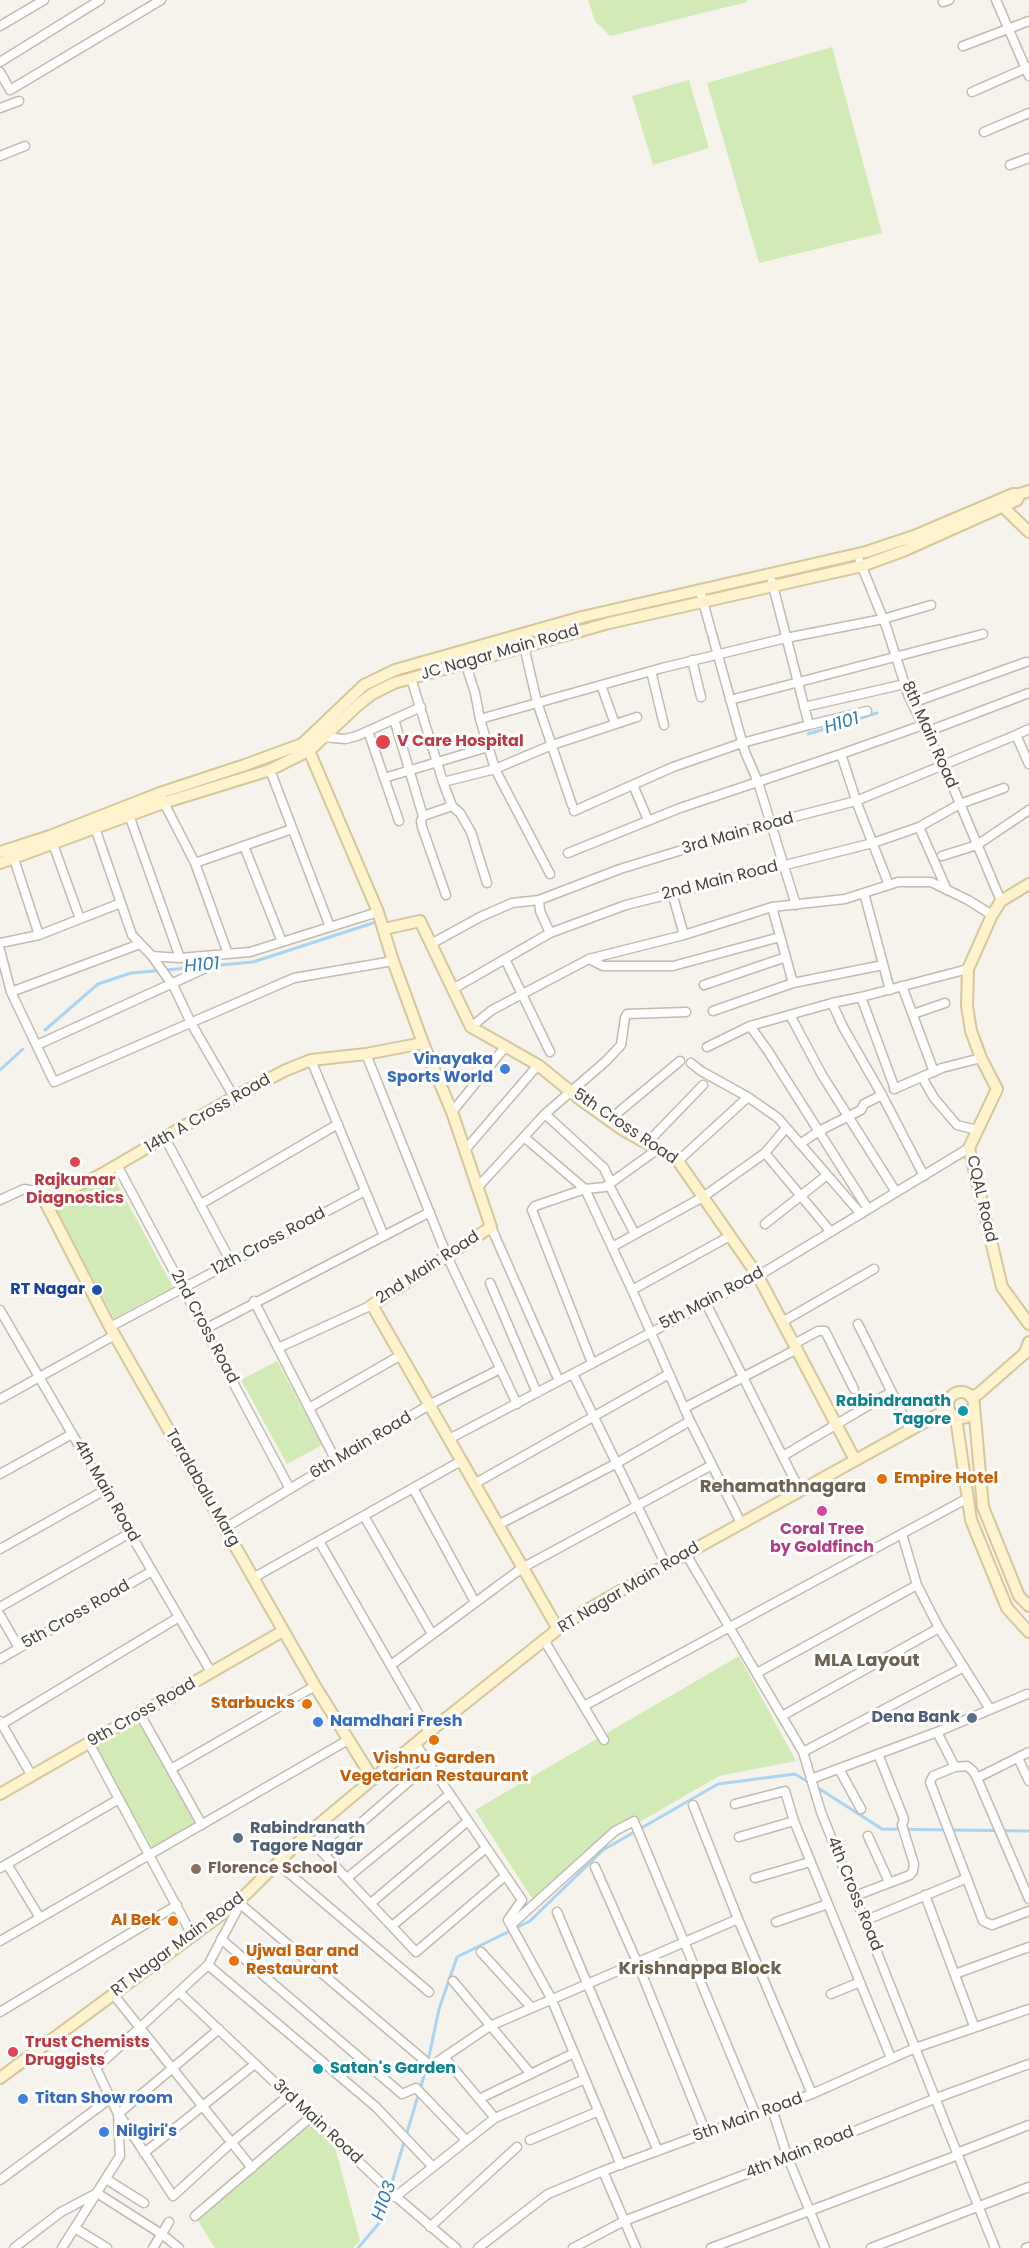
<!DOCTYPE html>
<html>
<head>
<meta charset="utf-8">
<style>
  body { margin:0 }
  canvas { display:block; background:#f6f3ec }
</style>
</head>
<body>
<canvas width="1029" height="2248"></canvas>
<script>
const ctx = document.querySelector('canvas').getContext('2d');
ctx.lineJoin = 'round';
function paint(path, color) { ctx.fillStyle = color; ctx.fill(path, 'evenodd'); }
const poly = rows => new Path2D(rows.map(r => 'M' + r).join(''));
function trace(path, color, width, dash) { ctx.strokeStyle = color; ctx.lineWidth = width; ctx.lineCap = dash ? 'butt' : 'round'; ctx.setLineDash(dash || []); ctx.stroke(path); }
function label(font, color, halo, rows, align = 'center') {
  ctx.font = font + ' Poppins,sans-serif'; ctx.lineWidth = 6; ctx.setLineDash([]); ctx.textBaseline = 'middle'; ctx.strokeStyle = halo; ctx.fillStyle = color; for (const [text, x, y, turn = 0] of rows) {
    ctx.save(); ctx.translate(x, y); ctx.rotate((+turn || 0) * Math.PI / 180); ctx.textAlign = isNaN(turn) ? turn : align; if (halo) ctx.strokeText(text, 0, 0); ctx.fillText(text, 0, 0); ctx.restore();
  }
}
paint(poly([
  [588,0,747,0,747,2,610,36,595,21],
  [832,47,882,233,759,263,707,83],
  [689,80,709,148,653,165,632,96],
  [112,1174,173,1287,114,1318,53,1205],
  [277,1361,322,1445,287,1464,241,1380],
  [739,1656,796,1761,719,1776,602,1844,535,1903,475,1810],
  [139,1723,195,1824,152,1848,96,1747],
  [311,2120,334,2143,360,2241,353,2248,215,2248,195,2216]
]), '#d2eab5');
trace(poly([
  [808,734,877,713],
  [210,966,253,962,373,923],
  [45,1030,98,984,131,973,200,967],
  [0,1070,23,1049],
  [815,1786,882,1829,1029,1831],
  [358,2248,380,2222,427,2066,439,2009,457,1957,530,1921,603,1850,718,1784,795,1774,810,1783]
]), '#a9d4f2', 3);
const street = poly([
  [996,0,1029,76],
  [943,2,949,0],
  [0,26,44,0],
  [963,46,1029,21],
  [0,62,100,0],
  [0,72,10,90,161,0],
  [972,92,1029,67],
  [0,108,19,101],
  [984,132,1029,113],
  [0,156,25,146],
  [1010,165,1029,158],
  [860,562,886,626,909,697,950,780,1001,901],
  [700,591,745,752,758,782,796,905],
  [523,642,537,702,572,805],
  [464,659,475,693,480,719,495,769,550,874],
  [692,660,701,697],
  [651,671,664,725],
  [411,678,443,782,452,806,460,813,471,832,487,883],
  [601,685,615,724],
  [730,700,983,634],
  [912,703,1026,662],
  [804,707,905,684],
  [394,719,423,816,421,821,422,827,446,895],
  [480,719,662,668,786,638,883,619,931,605],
  [809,725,867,711],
  [368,731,399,821],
  [926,732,1029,693],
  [321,735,323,737,345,739,357,736,421,707],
  [1016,735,1029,729],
  [270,770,330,927],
  [384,778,488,747],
  [443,782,495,769,552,745,637,717],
  [633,785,648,820],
  [161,797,195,863,228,954],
  [574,811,673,767,742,743,809,725,772,582],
  [129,815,180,958],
  [423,816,452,806],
  [94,825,132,935,152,956,180,958,250,952,378,912],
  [919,827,947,890],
  [53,844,80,919],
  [244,846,282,942],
  [568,853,680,808,841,754],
  [942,856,977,845,1029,810],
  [14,859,39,935],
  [195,863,292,829],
  [889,885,858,806,841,754,923,725],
  [672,893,684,935],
  [864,893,890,990],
  [539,900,540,911,550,933],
  [772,907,793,983,883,965],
  [0,943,39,935,121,903],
  [431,944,480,917,512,903,539,900,620,869,770,823,856,801,1016,735,1029,764],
  [0,950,11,992,54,1082,294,978,393,961],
  [152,956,174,987,191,1023,234,1097],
  [505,959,550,1052],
  [589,959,603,966,673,966,780,937],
  [704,985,786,957],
  [902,986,934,1072],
  [453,989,550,933,626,905,873,843,919,827,960,804,1004,788],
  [11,992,140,944],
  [861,997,895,1089],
  [832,1003,843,1027,882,1095,924,1176],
  [713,1011,793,983],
  [913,1014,945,1003],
  [790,1015,822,1075,896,1192],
  [750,1026,768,1051,868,1209],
  [471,1027,492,1010,589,959,684,935,772,907,845,899,898,882,931,882,968,900,992,915],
  [37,1045,208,967,206,956],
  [707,1047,750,1026,832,1003,861,997,968,969],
  [366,1054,447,1256,517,1404],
  [311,1060,384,1236],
  [691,1063,701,1071,748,1097,778,1118,861,1214],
  [922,1077,934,1098,957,1125,977,1130],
  [894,1089,942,1068,981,1058],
  [452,1112,506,1046],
  [545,1114,606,1061,621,1045,625,1018,627,1014,686,1012],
  [609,1120,680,1061],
  [524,1137,585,1189,632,1290,690,1421,741,1523],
  [165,1138,231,1262],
  [647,1143,703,1085],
  [800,1144,819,1131,861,1110,864,1104,882,1095],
  [465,1150,538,1065],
  [765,1153,831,1232],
  [678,1161,748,1097],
  [117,1165,290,1489],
  [477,1188,545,1114,604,1168,610,1181,609,1185,635,1234],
  [0,1200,24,1189,40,1192],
  [201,1204,338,1124],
  [765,1224,827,1175],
  [491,1227,559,1381],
  [612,1247,703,1197,765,1153,786,1128],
  [490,1283,537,1393],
  [632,1290,730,1236],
  [254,1301,336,1461],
  [706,1303,800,1491],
  [0,1310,211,1672],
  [782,1322,874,1269],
  [858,1324,910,1429],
  [110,1327,365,1191],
  [205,1329,430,1212],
  [794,1344,818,1331,825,1331,854,1389],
  [278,1348,372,1305],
  [592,1363,532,1210,535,1206,585,1189,605,1187,658,1149],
  [573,1374,666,1565],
  [0,1399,115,1335],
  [309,1408,401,1355],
  [684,1408,797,1349],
  [449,1439,758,1276,969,1148],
  [783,1456,891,1392],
  [0,1474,72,1434],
  [474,1484,669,1374],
  [413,1488,475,1602],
  [364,1516,432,1634],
  [498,1525,617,1463,690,1421],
  [225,1528,429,1405,500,1369],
  [902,1534,917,1585,939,1628,990,1709],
  [319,1541,429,1732],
  [0,1549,105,1490],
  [686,1554,803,1752,821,1812,995,2248],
  [253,1578,461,1461],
  [0,1607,130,1533],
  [0,1615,19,1648],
  [544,1640,604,1740],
  [0,1659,152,1571],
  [391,1665,522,1568,712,1465],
  [757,1673,917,1585],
  [584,1706,968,1498],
  [140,1714,202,1825],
  [782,1716,939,1628],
  [0,1721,32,1776],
  [2,1724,179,1617],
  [937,1732,955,1767,933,1776,930,1782,983,1921,992,1925,1029,1911],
  [89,1743,192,1935],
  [415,1743,522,1900,508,1920,551,1998,621,2165],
  [803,1752,964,1667],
  [1018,1758,1029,1781],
  [955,1767,967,1766,973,1771,977,1778,1029,1899],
  [171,1769,315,1686],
  [839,1769,861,1809],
  [977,1778,1029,1752],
  [811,1779,937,1732,1027,1694],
  [735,1804,785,1791,794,1821,891,2058],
  [693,1805,738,1919,812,2094],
  [636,1826,756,2115],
  [306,1835,416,1952,505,1876],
  [868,1836,889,1882],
  [739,1837,794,1821],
  [325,1854,429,1764],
  [277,1863,429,1992],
  [7,1864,40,1918],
  [595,1867,637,1962,706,2133],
  [0,1868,119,1799],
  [347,1878,450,1794],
  [755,1878,810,1862],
  [925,1895,974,2026],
  [855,1896,910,1875,913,1871,914,1864,902,1825,904,1819,878,1754],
  [371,1903,468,1821],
  [557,1912,658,2151],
  [864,1921,965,1879],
  [776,1922,828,1904],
  [511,1925,615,1831,634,1821],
  [392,1926,486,1848],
  [221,1939,402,2094,416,2088,466,2140],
  [0,1941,348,1740],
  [481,1952,531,2007],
  [208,1965,376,2107,433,2167],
  [955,1974,1029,1947],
  [453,1981,531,2074],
  [180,1993,393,2194,456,2248],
  [113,1994,252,2168],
  [831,1994,860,1982],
  [0,2012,177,1905],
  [444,2057,495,2118],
  [479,2099,574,2053],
  [772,2109,788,2158,825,2248],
  [118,2114,219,2029],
  [119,2114,173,2196,232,2142,288,2096],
  [530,2140,599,2111],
  [144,2153,255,2064],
  [957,2153,1029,2125],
  [603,2171,636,2248],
  [106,2179,144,2203],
  [0,2180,111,2098],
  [395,2197,495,2118,585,2079],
  [195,2216,311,2117],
  [430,2227,517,2147],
  [75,2228,107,2248],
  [14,2248,61,2212,97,2193,163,2235,179,2248],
  [62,2248,120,2156,118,2114,96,2068,208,1965,237,1910,238,1902,431,2066,490,2026,738,1919],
  [153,2248,169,2222],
  [478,2248,548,2194,603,2171,812,2094,915,2048,1029,2009],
  [573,2248,624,2221,788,2158,934,2099,1029,2064],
  [711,2248,958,2155],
  [871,2248,1029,2187],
  [1026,2248,1029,2247]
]);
const secondary = poly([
  [999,503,1029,532],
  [307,746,378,912,393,961,423,1043,452,1112,491,1227,372,1305,558,1629],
  [0,852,50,836,160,793,245,765,302,744,364,685,395,670,582,617,866,552,914,536,1013,494,1020,494,1029,491],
  [0,863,163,803,270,770,310,750,358,705,372,694,394,683,609,623,862,566,903,551,1017,500,1020,494],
  [1029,884,1001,901,992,915,968,969,967,1006,971,1031,981,1058,997,1089,969,1148,1002,1287,1029,1324],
  [384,929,420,921,471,1027,538,1065,581,1100,623,1130,678,1161,758,1276,855,1460],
  '948 1405a13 13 0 1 1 26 0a13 13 0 1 1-26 0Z',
  [970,1396,977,1395,1025,1353,1029,1342],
  [974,1406,983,1507,1019,1596,1029,1606],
  [956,1418,971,1520,1007,1608,1029,1632],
  [373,1779,315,1686,110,1327,40,1192,68,1190,100,1175,234,1097,286,1070,311,1060,366,1054,423,1043],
  [0,1794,283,1631],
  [0,2078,238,1902,306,1835,429,1732,558,1629,583,1612,666,1565,948,1409]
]);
trace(street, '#c2bbae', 11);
trace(secondary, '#d6c79b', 14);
trace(street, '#fff', 8);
trace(secondary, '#fff3cd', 10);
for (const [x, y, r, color] of [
  [383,742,8,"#e0444e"],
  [505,1069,6,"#3f7fe0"],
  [75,1162,6,"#e0444e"],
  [97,1290,6,"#1a4fb4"],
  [963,1411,6,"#0f9aa8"],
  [882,1479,6,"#e8710a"],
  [822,1511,6,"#d1479c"],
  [307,1704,6,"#e8710a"],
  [972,1718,6,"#5c6f8a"],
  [318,1722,6,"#3f7fe0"],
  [434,1740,6,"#e8710a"],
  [238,1838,6,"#5c6f8a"],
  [196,1869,6,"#8d6e63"],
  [173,1921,6,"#e8710a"],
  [234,1961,6,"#e8710a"],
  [13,2052,6,"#e0444e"],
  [318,2069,6,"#0f9aa8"],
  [23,2099,6,"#3f7fe0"],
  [104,2132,6,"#3f7fe0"]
]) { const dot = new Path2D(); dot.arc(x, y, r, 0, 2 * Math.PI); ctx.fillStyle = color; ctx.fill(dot); trace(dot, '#fff', 2); }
label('16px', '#4b4439', '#fff', [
  ["JC Nagar Main Road",500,653,-16],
  ["8th Main Road",929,735,66],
  ["3rd Main Road",738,834,-16],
  ["2nd Main Road",720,881,-14],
  ["14th A Cross Road",208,1114,-30],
  ["5th Cross Road",625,1127,34],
  ["CQAL Road",981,1199,77],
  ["12th Cross Road",269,1242,-28],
  ["2nd Main Road",428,1268,-33],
  ["5th Main Road",712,1299,-28],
  ["2nd Cross Road",204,1327,62],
  ["6th Main Road",361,1446,-31],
  ["Taralabalu Marg",202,1488,60],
  ["4th Main Road",106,1491,60],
  ["RT Nagar Main Road",629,1588,-31],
  ["5th Cross Road",76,1615,-30],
  ["9th Cross Road",142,1713,-30],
  ["4th Cross Road",854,1894,68],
  ["RT Nagar Main Road",178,1945,-37],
  ["5th Main Road",748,2118,-20],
  ["3rd Main Road",317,2122,43],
  ["4th Main Road",800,2153,-22]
]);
label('bold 16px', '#be3a42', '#fff', [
  ["V Care Hospital",397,742],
  ["Rajkumar",75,1181,"center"],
  ["Diagnostics",75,1199,"center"],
  ["Trust Chemists",25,2043],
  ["Druggists",25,2061]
], 'left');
label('bold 16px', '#366cbe', '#fff', [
  ["Vinayaka",493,1060,"right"],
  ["Sports World",493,1078,"right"],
  ["Namdhari Fresh",330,1722],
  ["Titan Show room",35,2099],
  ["Nilgiri's",116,2132]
], 'left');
label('bold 16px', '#164399', '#fff', [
  ["RT Nagar",85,1290]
], 'right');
label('bold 16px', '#0d838f', '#fff', [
  ["Rabindranath",951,1402],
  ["Tagore",951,1420],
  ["Satan's Garden",330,2069,"left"]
], 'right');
label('bold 16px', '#c56008', '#fff', [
  ["Empire Hotel",894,1479],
  ["Starbucks",295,1704,"right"],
  ["Vishnu Garden",434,1759,"center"],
  ["Vegetarian Restaurant",434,1777,"center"],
  ["Al Bek",161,1921,"right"],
  ["Ujwal Bar and",246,1952],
  ["Restaurant",246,1970]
], 'left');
label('bold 16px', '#b23c85', '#fff', [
  ["Coral Tree",822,1530],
  ["by Goldfinch",822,1548]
]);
label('bold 16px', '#4e5e75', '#fff', [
  ["Dena Bank",960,1718],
  ["Rabindranath",250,1829,"left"],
  ["Tagore Nagar",250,1847,"left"]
], 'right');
label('bold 16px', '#785e54', '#fff', [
  ["Florence School",208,1869]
], 'left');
label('italic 18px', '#2e7ab2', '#fff', [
  ["H101",842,724,-17],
  ["H101",202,966,-5],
  ["H103",385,2201,-70]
]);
label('bold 18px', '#6e6250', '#fff', [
  ["Rehamathnagara",783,1487],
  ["MLA Layout",867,1661],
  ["Krishnappa Block",700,1969]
]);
</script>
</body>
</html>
